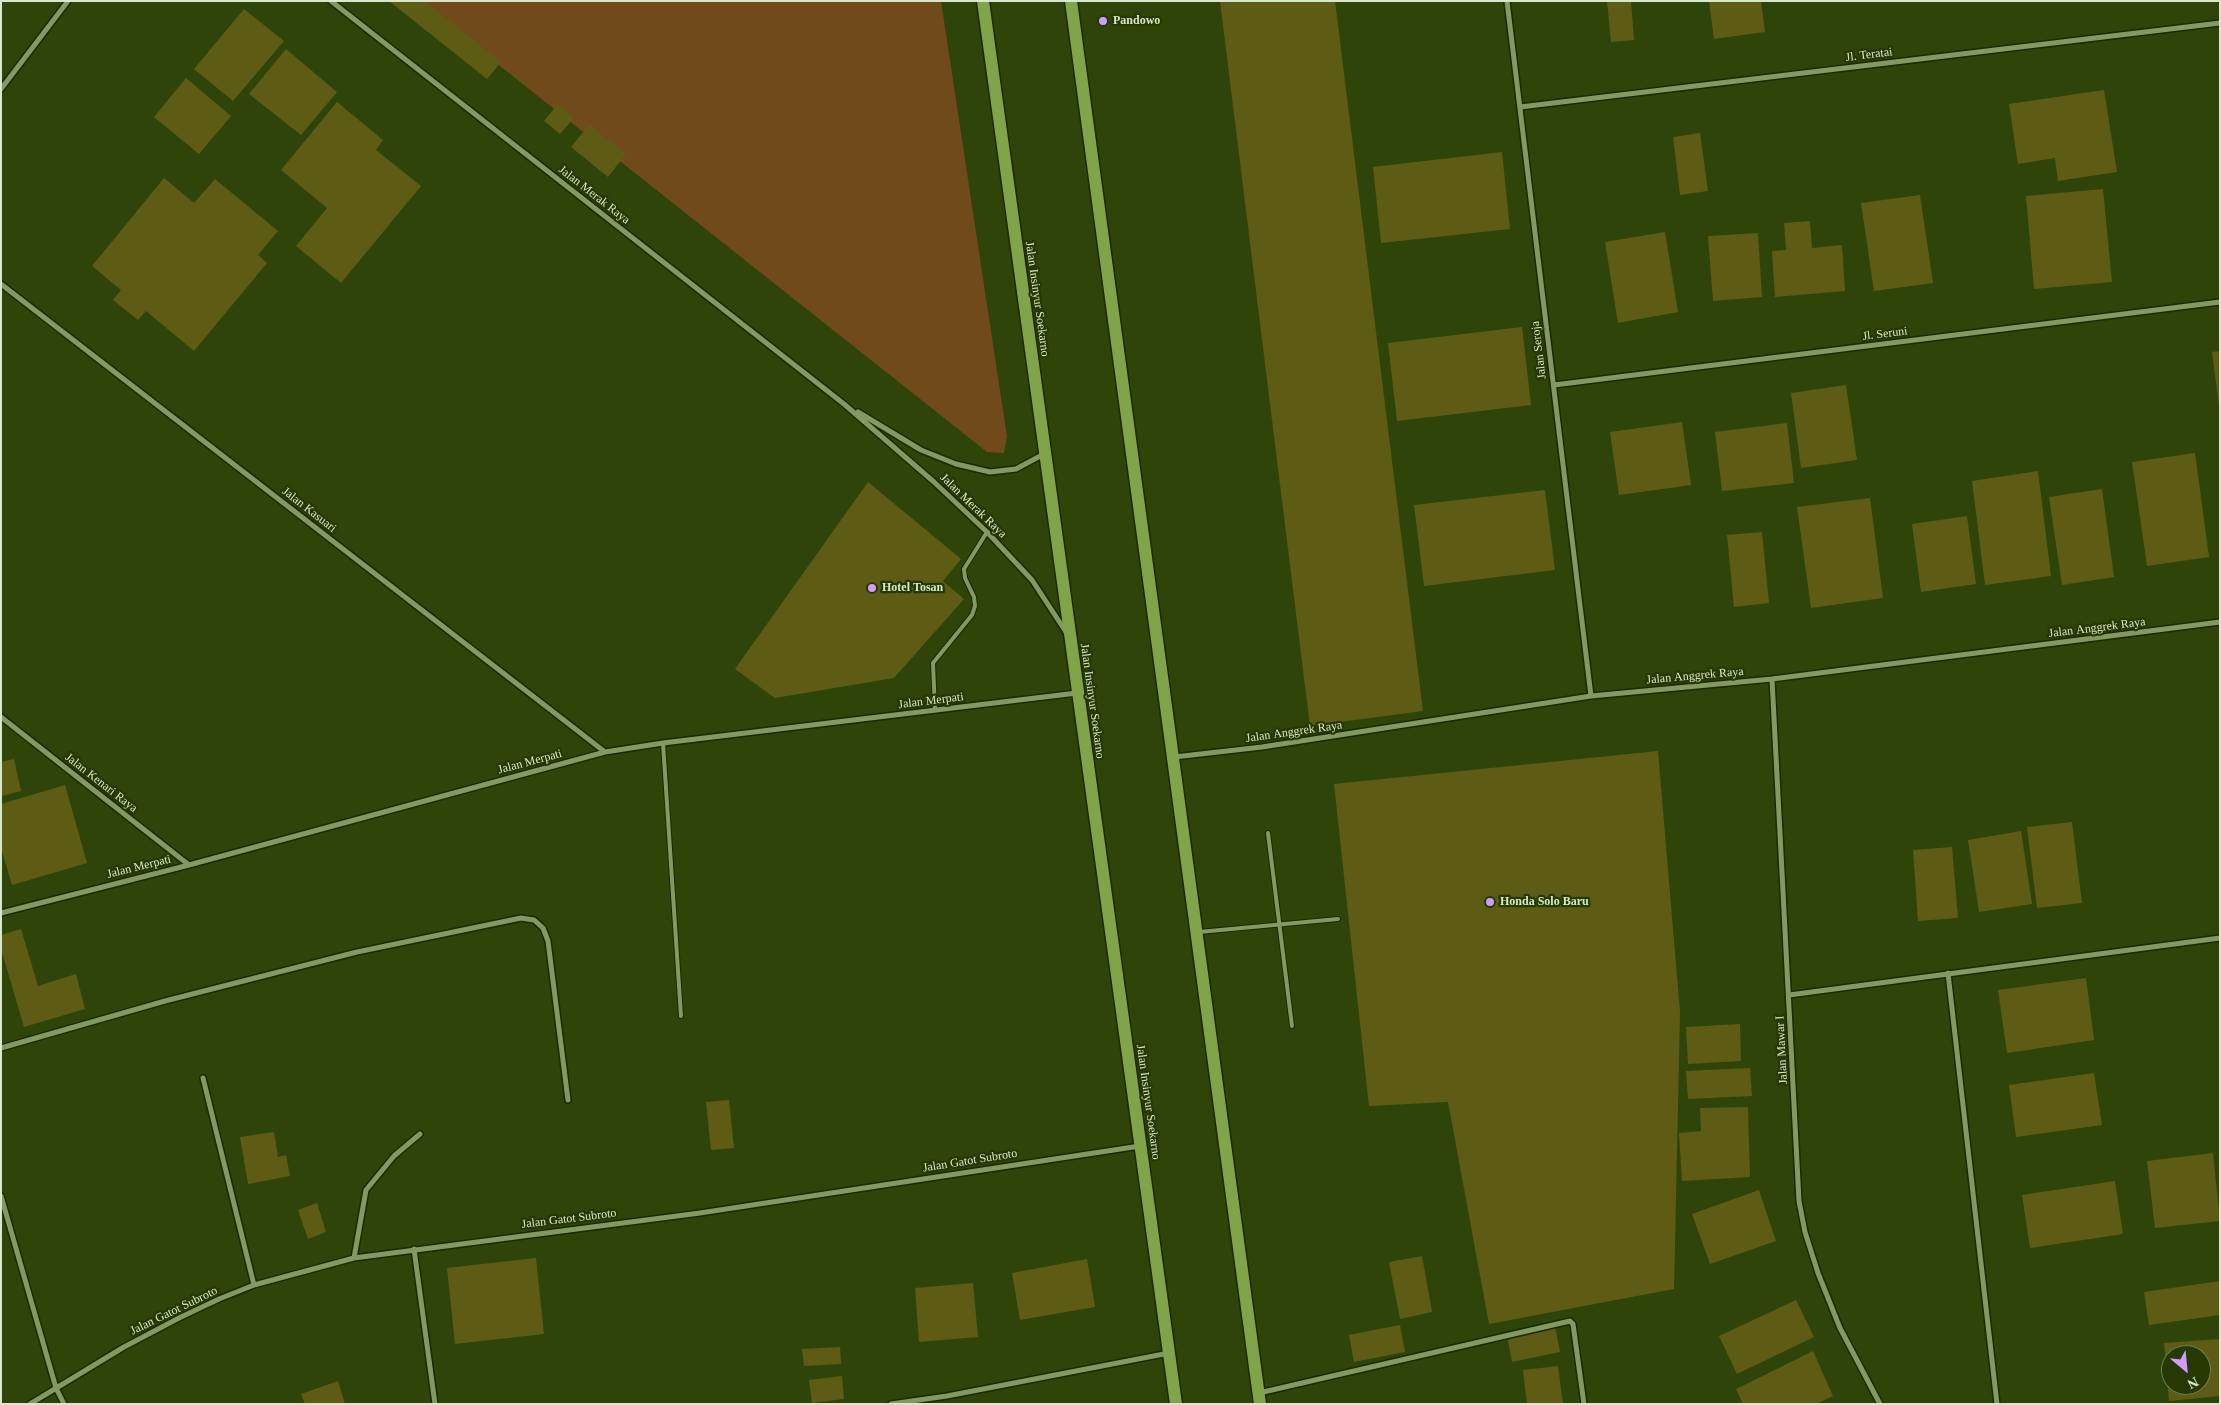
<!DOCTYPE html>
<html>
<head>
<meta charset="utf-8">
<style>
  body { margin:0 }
  #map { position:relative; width:2221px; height:1405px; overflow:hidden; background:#2f4409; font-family:Georgia,serif }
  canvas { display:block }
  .frame { position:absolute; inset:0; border:2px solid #dae8ca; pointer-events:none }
  .north { position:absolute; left:2161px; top:1345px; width:50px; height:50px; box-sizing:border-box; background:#253900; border:1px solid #6d7f51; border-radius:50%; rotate:152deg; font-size:14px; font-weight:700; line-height:20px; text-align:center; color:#dae8ca }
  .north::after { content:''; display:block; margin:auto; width:18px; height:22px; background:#d09dfe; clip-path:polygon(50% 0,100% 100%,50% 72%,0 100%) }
</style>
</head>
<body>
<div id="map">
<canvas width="2221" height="1405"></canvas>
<div class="frame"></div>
<div class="north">N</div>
</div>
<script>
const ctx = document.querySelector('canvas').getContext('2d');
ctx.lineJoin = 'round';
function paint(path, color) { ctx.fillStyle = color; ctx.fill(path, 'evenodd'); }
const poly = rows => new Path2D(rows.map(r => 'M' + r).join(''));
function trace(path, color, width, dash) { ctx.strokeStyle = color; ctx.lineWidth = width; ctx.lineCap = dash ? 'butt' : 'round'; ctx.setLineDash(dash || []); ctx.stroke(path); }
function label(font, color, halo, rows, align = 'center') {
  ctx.font = font + ' Georgia,serif'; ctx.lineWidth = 4.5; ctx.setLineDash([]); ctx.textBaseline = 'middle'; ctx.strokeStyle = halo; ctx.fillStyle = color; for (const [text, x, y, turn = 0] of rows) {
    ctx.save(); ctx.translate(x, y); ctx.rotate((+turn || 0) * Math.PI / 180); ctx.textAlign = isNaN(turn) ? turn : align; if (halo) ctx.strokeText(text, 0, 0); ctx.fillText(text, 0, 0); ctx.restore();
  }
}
paint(poly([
  [418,1,941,1,1007,437,1004,453,987,452]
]), '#714a1b');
paint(poly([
  [389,1,424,1,501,62,487,79],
  [1220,1,1335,1,1423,711,1310,726],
  [1607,1,1631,1,1634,40,1611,42],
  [1709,1,1761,1,1765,32,1714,39],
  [244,9,284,41,233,101,194,69],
  [286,49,337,92,301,135,249,94],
  [186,78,231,116,199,154,154,117],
  [2104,90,2117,172,2058,181,2055,158,2018,164,2009,104],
  [337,102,383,140,376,150,421,186,341,283,296,246,327,208,281,170],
  [558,104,574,118,560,134,544,121],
  [589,125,626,154,608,177,571,147],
  [1700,133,1708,191,1680,195,1673,137],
  [1502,152,1510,229,1381,243,1373,167],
  [164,178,194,203,215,179,278,231,258,255,267,263,194,351,146,311,138,320,113,300,121,290,92,266],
  [2103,189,2112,282,2034,289,2026,196],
  [1920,195,1933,283,1874,291,1861,203],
  [1810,221,1812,248,1842,245,1845,291,1775,297,1772,251,1786,250,1784,223],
  [1665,232,1678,312,1618,323,1605,242],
  [1758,233,1762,297,1713,301,1708,236],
  [1522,327,1531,405,1397,421,1388,343],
  [2220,351,2220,406,2219,406,2212,352],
  [1846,385,1857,460,1801,468,1791,393],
  [1682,422,1691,485,1619,495,1610,432],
  [1787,423,1794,483,1722,491,1715,432],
  [2195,453,2209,557,2147,566,2132,462],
  [2038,471,2051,576,1985,585,1972,481],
  [868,482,961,559,943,581,964,599,894,678,775,698,735,669],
  [2102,489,2114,577,2062,585,2049,497],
  [1545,490,1555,570,1424,586,1414,505],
  [1870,498,1883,598,1811,608,1797,507],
  [1967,516,1976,584,1921,592,1912,524],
  [1762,532,1769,603,1734,607,1727,535],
  [1658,751,1680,1012,1674,1289,1489,1324,1448,1102,1369,1106,1334,784],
  [14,759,21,791,1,796,1,762],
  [65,785,87,863,12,885,1,848,1,804],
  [2072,822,2082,903,2037,908,2027,827],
  [2021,831,2032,904,1979,912,1968,840],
  [1952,847,1958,918,1918,921,1913,850],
  [21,929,38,986,76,974,85,1009,24,1027,1,949,1,935],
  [2086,978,2094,1040,2007,1053,1998,990],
  [1740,1024,1741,1061,1688,1064,1686,1027],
  [1750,1068,1752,1096,1688,1099,1686,1071],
  [2094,1073,2102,1125,2016,1137,2009,1085],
  [729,1100,734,1148,711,1150,706,1102],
  [1748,1107,1750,1177,1682,1181,1679,1133,1701,1131,1700,1108],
  [274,1132,278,1157,286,1155,290,1176,248,1184,240,1137],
  [2213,1153,2220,1221,2155,1228,2147,1161],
  [2115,1181,2123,1234,2030,1248,2022,1195],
  [1759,1190,1776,1241,1710,1264,1692,1214],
  [317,1203,326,1232,308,1239,298,1210],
  [1422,1256,1432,1312,1400,1319,1389,1262],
  [536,1258,544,1334,455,1344,447,1268],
  [1087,1259,1095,1307,1020,1320,1012,1273],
  [2220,1281,2220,1315,2149,1325,2144,1292],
  [973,1283,978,1337,919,1342,915,1288],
  [1796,1300,1814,1337,1737,1374,1719,1336],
  [1400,1325,1405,1352,1354,1362,1349,1335],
  [1555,1326,1560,1352,1512,1362,1507,1335],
  [2220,1339,2220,1396,2169,1401,2164,1343],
  [2171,1355,2201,1355,2201,1385,2171,1385],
  [840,1347,841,1364,804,1366,802,1349],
  [1813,1351,1833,1396,1816,1404,1743,1404,1736,1389],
  [1558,1366,1563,1404,1527,1404,1523,1370],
  [842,1376,844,1399,812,1403,809,1380],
  [338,1381,345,1404,305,1404,301,1394]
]), '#5e5c14');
const service = poly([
  [935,710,933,663,972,615,975,606,974,597,965,578,964,569,987,532],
  [663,743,681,1016],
  [1268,833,1292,1026],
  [1199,932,1338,919]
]);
const minor = poly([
  [331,1,844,404,934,482,987,532,1032,580,1066,632],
  [1507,1,1591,696],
  [1,89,68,1],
  [1520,107,2220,23],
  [1,284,605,752],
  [1554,385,2220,302],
  [858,412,921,450,956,464,990,472,1016,469,1044,454],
  [1772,679,1799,1201,1805,1232,1818,1273,1840,1328,1880,1404],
  [1,717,189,865],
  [1174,757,1262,747,1591,696,1772,679,2220,622],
  [1,913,189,865,605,752,663,743,1077,693],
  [1948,973,1997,1404],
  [1789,995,2220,938],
  [1,1048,165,1001,357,952,521,918,534,920,543,928,548,941,568,1100],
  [203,1078,254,1285],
  [1,1196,56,1388,64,1404],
  [414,1249,435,1404],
  [354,1258,366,1190,394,1156,420,1134],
  [1259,1393,1570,1321,1573,1324,1584,1404],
  [30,1404,124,1347,179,1318,219,1299,254,1285,354,1258,700,1213,1140,1146],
  [891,1404,947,1396,1169,1353]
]);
const primary = poly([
  [983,1,1176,1404],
  [1071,1,1260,1404]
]);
trace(service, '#1a2900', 6);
trace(minor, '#1a2900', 8);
trace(primary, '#1a2900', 15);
trace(service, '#829a61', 4);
trace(minor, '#829a61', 5);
trace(primary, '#81a44a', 12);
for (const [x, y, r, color] of [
  [1103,21,5,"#d09dfe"],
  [872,588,5,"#d09dfe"],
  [1490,902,5,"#d09dfe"]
]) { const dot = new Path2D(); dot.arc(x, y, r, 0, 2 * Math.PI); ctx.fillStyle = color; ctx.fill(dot); trace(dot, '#253900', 2); }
label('bold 12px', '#dae8ca', '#253900', [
  ["Pandowo",1113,21],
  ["Hotel Tosan",882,588],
  ["Honda Solo Baru",1500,902]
], 'left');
label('12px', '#dae8ca', '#253900', [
  ["Jl. Teratai",1869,55,-7],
  ["Jalan Merak Raya",594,195,38],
  ["Jalan Insinyur Soekarno",1037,299,82],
  ["Jl. Seruni",1885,334,-7],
  ["Jalan Seroja",1539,350,-97],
  ["Jalan Merak Raya",973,506,44],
  ["Jalan Kasuari",309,510,38],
  ["Jalan Anggrek Raya",2097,628,-7],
  ["Jalan Anggrek Raya",1695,676,-5],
  ["Jalan Merpati",931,701,-7],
  ["Jalan Insinyur Soekarno",1092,701,82],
  ["Jalan Anggrek Raya",1294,732,-8],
  ["Jalan Merpati",530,762,-15],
  ["Jalan Kenari Raya",101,783,38],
  ["Jalan Merpati",139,867,-14],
  ["Jalan Mawar I",1782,1050,-93],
  ["Jalan Insinyur Soekarno",1148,1102,82],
  ["Jalan Gatot Subroto",970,1161,-9],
  ["Jalan Gatot Subroto",569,1219,-7],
  ["Jalan Gatot Subroto",174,1311,-26]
]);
</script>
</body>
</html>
